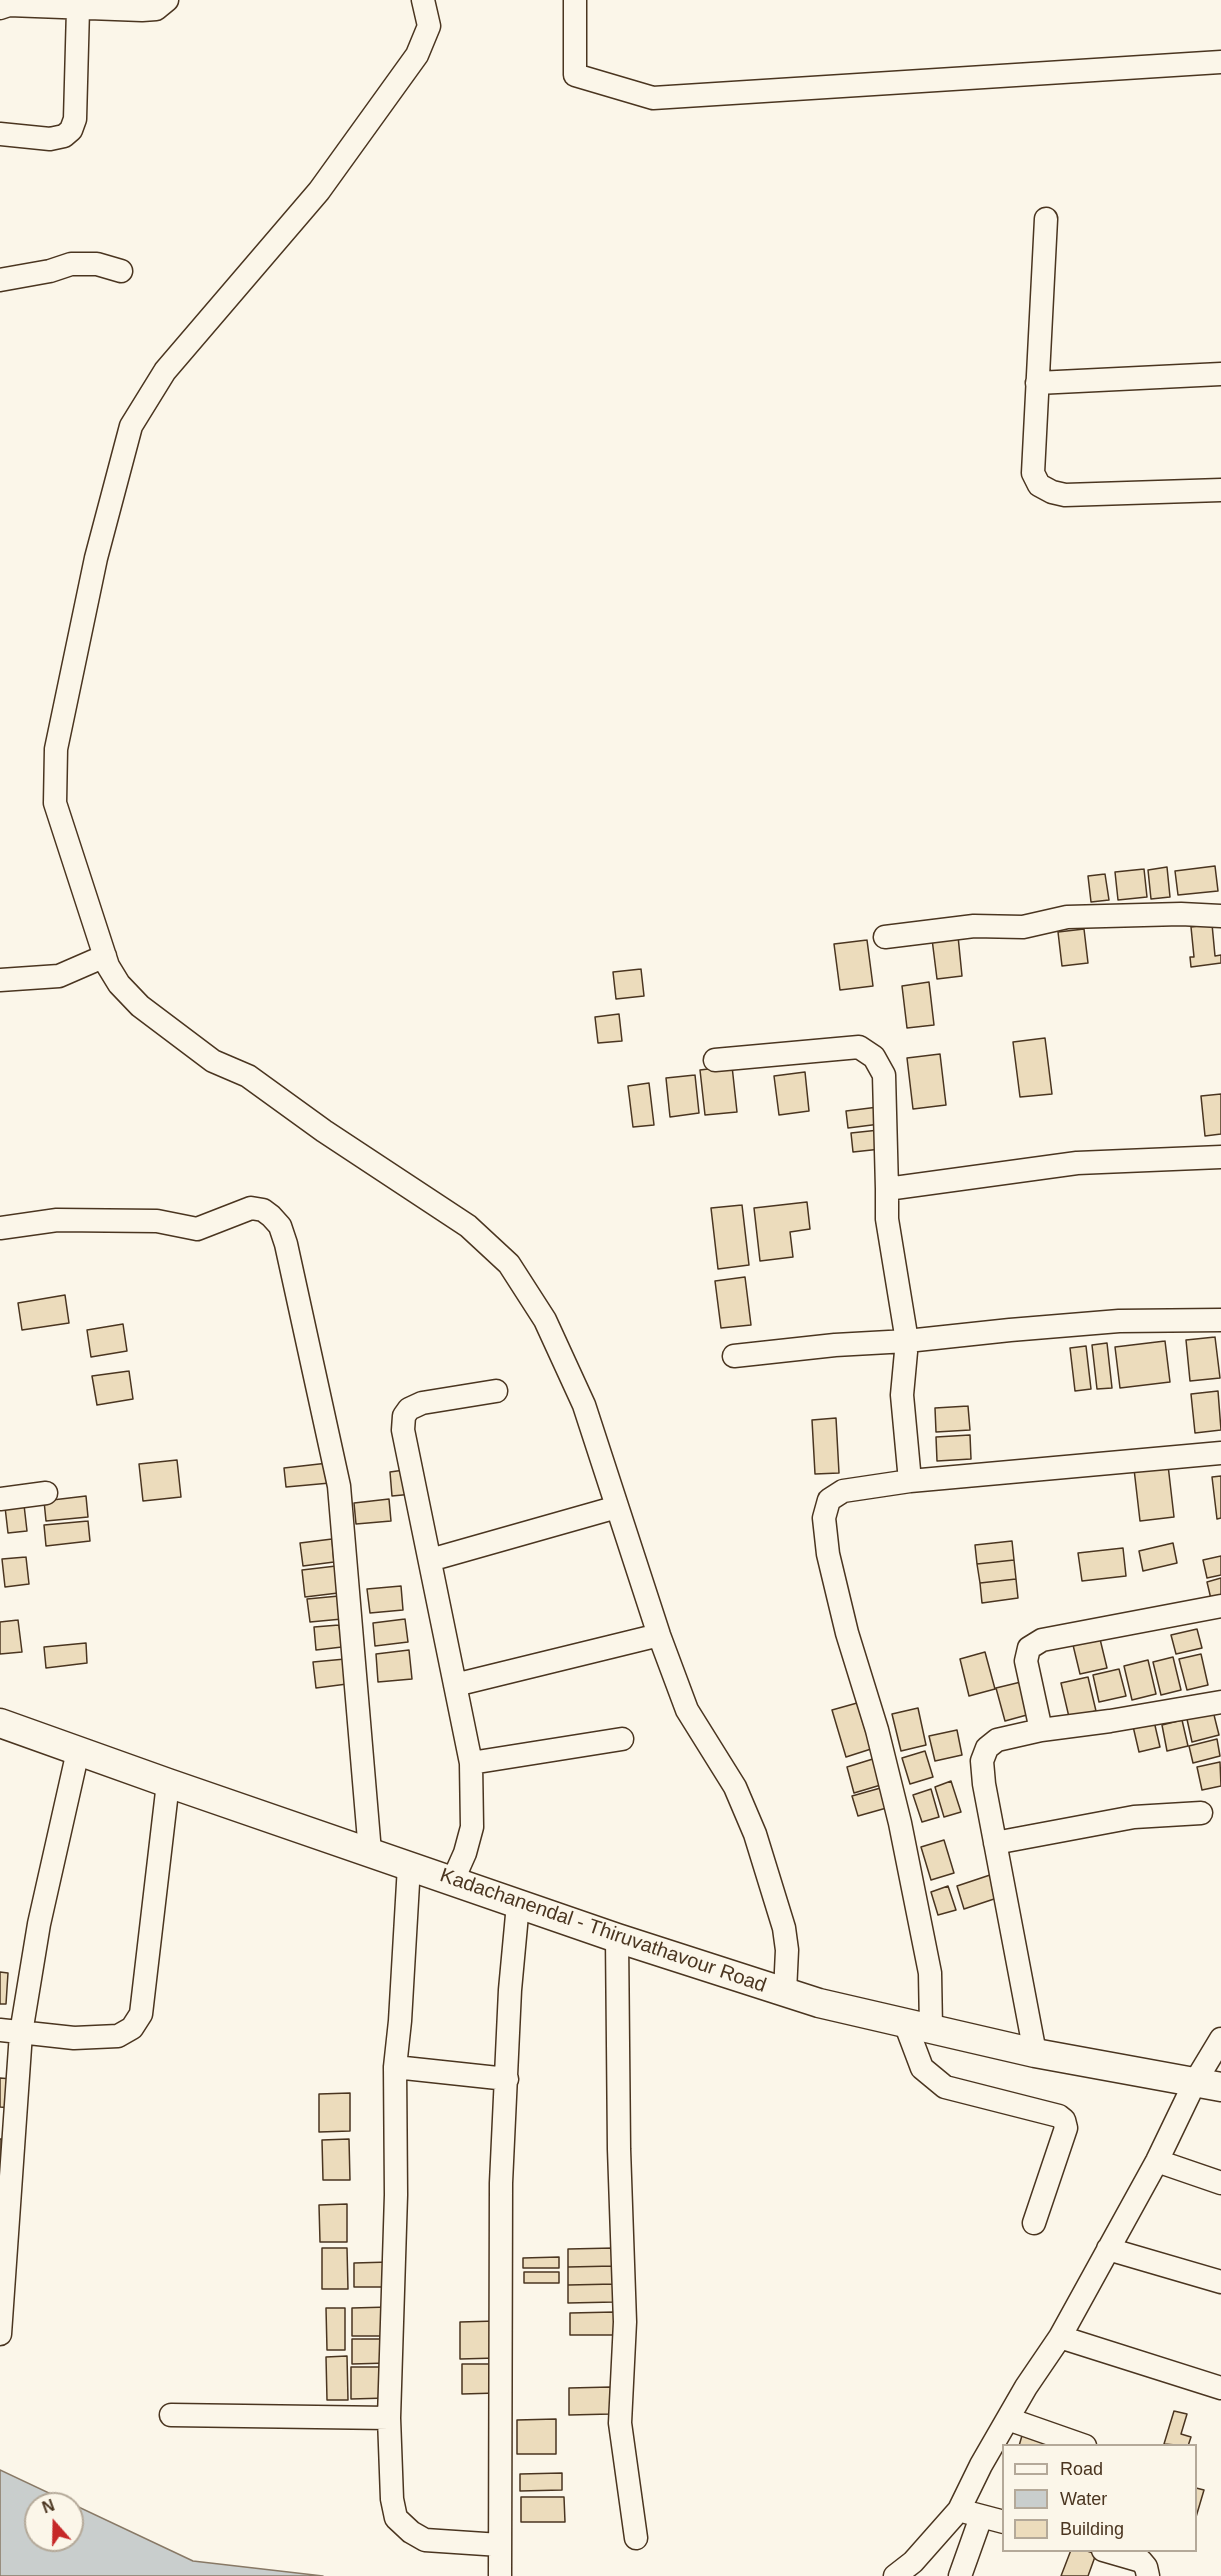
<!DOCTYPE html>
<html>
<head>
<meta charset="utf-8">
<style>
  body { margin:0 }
  #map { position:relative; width:1221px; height:2576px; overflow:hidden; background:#fbf6e9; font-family:Arial,sans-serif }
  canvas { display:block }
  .legend { position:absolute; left:1002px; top:2444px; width:195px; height:108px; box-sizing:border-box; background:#fbf6e9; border:2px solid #b4a999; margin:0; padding:8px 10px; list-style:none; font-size:18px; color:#4a3520 }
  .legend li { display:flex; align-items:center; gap:12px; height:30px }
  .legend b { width:30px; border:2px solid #b4a999 }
  .north { position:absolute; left:24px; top:2492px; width:60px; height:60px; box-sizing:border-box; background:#fbf6e9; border:2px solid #b4a999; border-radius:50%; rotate:340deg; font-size:16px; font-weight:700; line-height:24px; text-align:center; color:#4a3520 }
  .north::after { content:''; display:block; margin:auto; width:21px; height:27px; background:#c62828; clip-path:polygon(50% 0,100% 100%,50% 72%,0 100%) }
</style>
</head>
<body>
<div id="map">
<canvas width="1221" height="2576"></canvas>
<ul class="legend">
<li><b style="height:8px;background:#fbf6e9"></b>Road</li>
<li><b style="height:16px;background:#c9cecd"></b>Water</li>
<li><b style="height:16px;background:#ecdcbc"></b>Building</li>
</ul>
<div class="north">N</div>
</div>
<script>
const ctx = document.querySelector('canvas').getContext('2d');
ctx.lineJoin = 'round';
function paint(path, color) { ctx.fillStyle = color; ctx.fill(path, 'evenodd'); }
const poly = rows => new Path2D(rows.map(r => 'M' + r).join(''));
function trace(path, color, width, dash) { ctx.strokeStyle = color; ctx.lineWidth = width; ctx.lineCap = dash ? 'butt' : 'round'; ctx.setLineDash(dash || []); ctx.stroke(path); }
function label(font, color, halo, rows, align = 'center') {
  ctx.font = font + ' Arial,sans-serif'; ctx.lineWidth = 4.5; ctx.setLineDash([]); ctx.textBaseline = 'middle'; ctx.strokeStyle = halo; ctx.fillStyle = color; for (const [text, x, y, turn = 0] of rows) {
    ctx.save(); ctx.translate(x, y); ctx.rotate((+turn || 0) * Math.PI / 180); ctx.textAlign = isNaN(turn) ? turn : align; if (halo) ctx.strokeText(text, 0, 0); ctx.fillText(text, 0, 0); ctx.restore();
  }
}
const water = poly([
  [0,2470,193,2561,323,2576,0,2576,0,2470],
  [36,2504,72,2504,72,2540,36,2540,36,2504]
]);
paint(water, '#c9cecd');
trace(water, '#887966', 1.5);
const building = poly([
  [1215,866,1218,891,1178,895,1175,871,1215,866],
  [1167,867,1170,897,1151,899,1148,870,1167,867],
  [1144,869,1147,897,1118,900,1115,872,1144,869],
  [1105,874,1109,900,1091,902,1088,876,1105,874],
  [1212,924,1215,956,1221,955,1221,963,1191,967,1190,957,1194,957,1191,927,1212,924],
  [1084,929,1088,963,1062,966,1058,932,1084,929],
  [958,936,962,976,937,979,932,939,958,936],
  [867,940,873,986,840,990,834,944,867,940],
  [641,969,644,996,616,999,613,972,641,969],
  [929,982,934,1025,907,1028,902,986,929,982],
  [619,1014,622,1041,598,1043,595,1017,619,1014],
  [1045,1038,1052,1094,1020,1097,1013,1042,1045,1038],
  [940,1054,946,1105,913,1109,907,1058,940,1054],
  [732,1066,737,1112,705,1115,700,1070,732,1066],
  [805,1072,809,1111,779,1115,774,1076,805,1072],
  [695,1075,699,1113,670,1117,666,1078,695,1075],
  [649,1083,654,1125,633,1127,628,1086,649,1083],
  [1221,1094,1221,1134,1205,1136,1201,1096,1221,1094],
  [878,1107,880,1124,848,1128,846,1111,878,1107],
  [879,1130,881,1149,853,1152,851,1133,879,1130],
  [807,1202,810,1229,790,1232,793,1257,760,1261,754,1208,807,1202],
  [742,1205,749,1265,718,1269,711,1208,742,1205],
  [745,1277,751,1325,721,1328,715,1281,745,1277],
  [65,1295,69,1323,22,1330,18,1303,65,1295],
  [123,1324,127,1351,91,1357,87,1330,123,1324],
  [1215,1337,1220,1378,1190,1381,1186,1340,1215,1337],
  [1165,1341,1170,1382,1120,1388,1115,1347,1165,1341],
  [1107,1343,1112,1388,1097,1389,1092,1345,1107,1343],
  [1086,1346,1091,1389,1075,1391,1070,1348,1086,1346],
  [129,1371,133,1399,97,1405,92,1376,129,1371],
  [1218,1391,1221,1430,1195,1433,1191,1394,1218,1391],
  [968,1406,970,1430,936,1432,935,1408,968,1406],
  [836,1418,839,1473,815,1474,812,1420,836,1418],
  [970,1435,971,1459,937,1461,936,1437,970,1435],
  [177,1460,181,1497,143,1501,139,1464,177,1460],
  [328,1463,330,1483,286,1487,284,1468,328,1463],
  [1168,1465,1174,1517,1140,1521,1134,1469,1168,1465],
  [411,1469,413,1494,392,1496,390,1472,411,1469],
  [1221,1476,1221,1518,1217,1519,1212,1477,1221,1476],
  [86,1496,88,1517,46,1521,44,1501,86,1496],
  [389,1499,391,1521,356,1524,354,1503,389,1499],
  [24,1505,27,1531,8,1533,5,1507,24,1505],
  [88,1521,90,1541,46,1546,44,1525,88,1521],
  [332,1539,334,1562,303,1566,300,1543,332,1539],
  [1012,1541,1014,1560,977,1564,975,1545,1012,1541],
  [1173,1543,1177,1563,1143,1571,1139,1551,1173,1543],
  [1123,1548,1126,1576,1082,1581,1078,1553,1123,1548],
  [1221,1556,1221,1575,1207,1578,1203,1560,1221,1556],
  [26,1557,29,1584,5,1587,2,1559,26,1557],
  [1014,1560,1016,1579,980,1583,977,1564,1014,1560],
  [336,1566,338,1593,305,1597,302,1570,336,1566],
  [1221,1578,1221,1596,1211,1599,1207,1582,1221,1578],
  [1016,1579,1018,1598,982,1603,980,1583,1016,1579],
  [401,1586,403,1610,370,1613,367,1589,401,1586],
  [339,1596,342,1619,310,1622,307,1599,339,1596],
  [405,1619,408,1642,375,1646,373,1623,405,1619],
  [18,1620,22,1652,0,1654,0,1622,18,1620],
  [339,1625,342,1647,316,1650,314,1627,339,1625],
  [1197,1629,1202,1648,1176,1654,1171,1635,1197,1629],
  [1100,1639,1107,1668,1080,1674,1073,1645,1100,1639],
  [86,1643,87,1663,46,1668,44,1647,86,1643],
  [409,1650,412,1679,378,1682,376,1654,409,1650],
  [985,1652,995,1689,969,1696,960,1659,985,1652],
  [1201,1654,1208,1685,1187,1690,1179,1659,1201,1654],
  [1173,1657,1181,1690,1161,1695,1153,1662,1173,1657],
  [345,1659,347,1684,316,1688,313,1662,345,1659],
  [1148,1660,1156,1694,1132,1700,1124,1666,1148,1660],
  [1119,1669,1126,1696,1099,1702,1093,1675,1119,1669],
  [1088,1677,1096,1711,1069,1717,1061,1683,1088,1677],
  [1025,1681,1034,1713,1005,1721,996,1688,1025,1681],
  [857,1703,871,1749,846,1757,832,1710,857,1703],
  [1211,1703,1219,1735,1192,1742,1185,1710,1211,1703],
  [918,1708,926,1745,901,1751,892,1714,918,1708],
  [1153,1717,1160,1747,1139,1752,1132,1722,1153,1717],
  [1182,1720,1188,1746,1167,1751,1162,1725,1182,1720],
  [957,1730,962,1755,935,1761,929,1736,957,1730],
  [1217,1739,1220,1756,1193,1763,1189,1746,1217,1739],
  [925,1751,933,1777,910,1784,902,1758,925,1751],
  [876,1758,884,1784,854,1793,847,1767,876,1758],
  [1220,1762,1221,1786,1202,1790,1197,1767,1220,1762],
  [951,1781,961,1812,944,1817,935,1787,951,1781],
  [884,1787,890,1807,858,1816,852,1796,884,1787],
  [931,1789,939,1817,922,1822,913,1795,931,1789],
  [944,1840,954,1873,931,1880,921,1847,944,1840],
  [993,1874,1000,1897,964,1909,957,1886,993,1874],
  [948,1886,956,1910,938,1915,931,1892,948,1886],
  [0,1972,8,1973,6,2004,0,2004,0,1972],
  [0,2078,12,2079,10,2108,0,2107,0,2078],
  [350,2093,350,2131,319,2132,319,2094,350,2093],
  [0,2139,8,2139,6,2167,0,2167,0,2139],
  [349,2139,350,2180,323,2180,322,2140,349,2139],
  [347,2204,347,2242,320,2242,319,2205,347,2204],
  [322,2248,347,2248,348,2289,322,2289,322,2248],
  [614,2248,614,2266,568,2267,568,2249,614,2248],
  [559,2257,559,2268,523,2268,523,2258,559,2257],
  [390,2262,391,2287,354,2287,354,2263,390,2262],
  [614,2266,615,2284,568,2285,568,2267,614,2266],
  [524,2272,559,2272,559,2283,524,2283,524,2272],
  [615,2284,615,2302,568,2303,568,2285,615,2284],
  [389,2307,389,2336,352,2336,352,2308,389,2307],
  [326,2308,345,2308,345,2350,327,2350,326,2308],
  [615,2312,615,2335,570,2335,570,2313,615,2312],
  [496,2321,496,2358,460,2359,460,2322,496,2321],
  [352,2339,388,2339,388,2363,352,2364,352,2339],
  [347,2356,348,2400,327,2400,326,2357,347,2356],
  [462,2364,497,2364,497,2393,462,2394,462,2364],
  [351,2367,387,2367,387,2398,351,2399,351,2367],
  [611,2387,611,2414,569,2415,569,2388,611,2387],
  [1174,2411,1187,2414,1181,2434,1191,2437,1188,2446,1164,2444,1174,2411],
  [556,2419,556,2454,517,2454,517,2420,556,2419],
  [1023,2432,1047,2439,1045,2446,1019,2446,1023,2432],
  [562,2473,562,2490,520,2491,520,2474,562,2473],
  [1196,2488,1204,2490,1196,2517,1196,2488],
  [521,2497,564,2497,565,2522,521,2522,521,2497],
  [1071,2550,1084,2550,1096,2554,1088,2576,1061,2576,1071,2550]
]);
paint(building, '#ecdcbc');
trace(building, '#4a3520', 1.5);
const minor = poly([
  [423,0,429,26,417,55,319,191,165,371,131,426,96,558,56,749,55,803,108,966,119,984,140,1006,213,1061,248,1076,324,1131,468,1226,509,1264,545,1320,584,1405,659,1635,687,1710,735,1787,755,1834,784,1928,787,1950,785,1992],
  [575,0,575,75,653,98,1221,62],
  [0,8,9,5,142,10,156,9,167,0],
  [0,134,50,139,64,136,71,130,75,119,78,9],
  [1046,219,1033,473,1039,485,1052,492,1065,495,1221,490],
  [0,280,50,271,71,264,97,264,121,271],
  [1037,383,1221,374],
  [885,937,974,926,1023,927,1067,917,1181,914,1221,916],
  [0,980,59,976,105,956],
  [715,1060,859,1047,874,1057,884,1075,887,1189],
  [0,1228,57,1220,157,1221,197,1229,251,1208,263,1210,271,1216,280,1226,286,1244,339,1486,370,1852],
  [734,1356,835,1345,907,1341,1010,1330,1119,1321,1221,1320],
  [910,1481,902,1395,907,1341,887,1219,887,1189,1077,1163,1221,1157],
  [0,1499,46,1493],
  [430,1560,617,1507],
  [455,1685,659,1635],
  [1041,1730,1026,1661,1029,1648,1042,1640,1221,1606],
  [471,1763,622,1739],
  [995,1843,1134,1817,1201,1813],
  [453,1880,465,1853,472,1827,471,1763,403,1430,404,1416,409,1409,422,1403,496,1391],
  [617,1938,619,2149,625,2322,620,2423,636,2538],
  [905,2023,922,2068,945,2087,1059,2116,1064,2120,1066,2128,1034,2223],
  [931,2028,930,1973,900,1823,877,1730,847,1633,828,1554,824,1518,829,1500,843,1491,910,1481,1221,1453],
  [0,2030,74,2038,118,2036,132,2028,141,2014,168,1783],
  [1035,2053,984,1784,982,1761,987,1748,997,1740,1041,1730,1110,1721,1221,1702],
  [395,2067,400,2021,409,1866],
  [1157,2161,1221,2183],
  [1108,2249,1221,2282],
  [0,2334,21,2033,39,1924,78,1751],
  [1060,2337,1221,2388],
  [171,2415,389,2418],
  [1008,2419,1085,2446],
  [966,2512,1004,2522],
  [500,2545,425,2540,411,2532,396,2518,392,2499,389,2418,396,2195,395,2067,507,2079],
  [1103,2550,1141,2561,1146,2567,1148,2576],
  [500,2576,501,2183,510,1990,518,1904],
  [895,2576,913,2562,959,2510,981,2465,1026,2387,1060,2337,1157,2161,1195,2082,1221,2039],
  [960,2576,981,2517]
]);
const major = poly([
  [0,1723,168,1783,617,1938,819,2003,1035,2053,1221,2087]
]);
trace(minor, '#4a3520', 25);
trace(major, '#4a3520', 31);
trace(minor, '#fbf6e9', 22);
trace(major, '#fbf6e9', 28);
label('20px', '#4a3520', '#fbf6e9', [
  ["Kadachanendal - Thiruvathavour Road",603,1931,19]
]);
</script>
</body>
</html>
